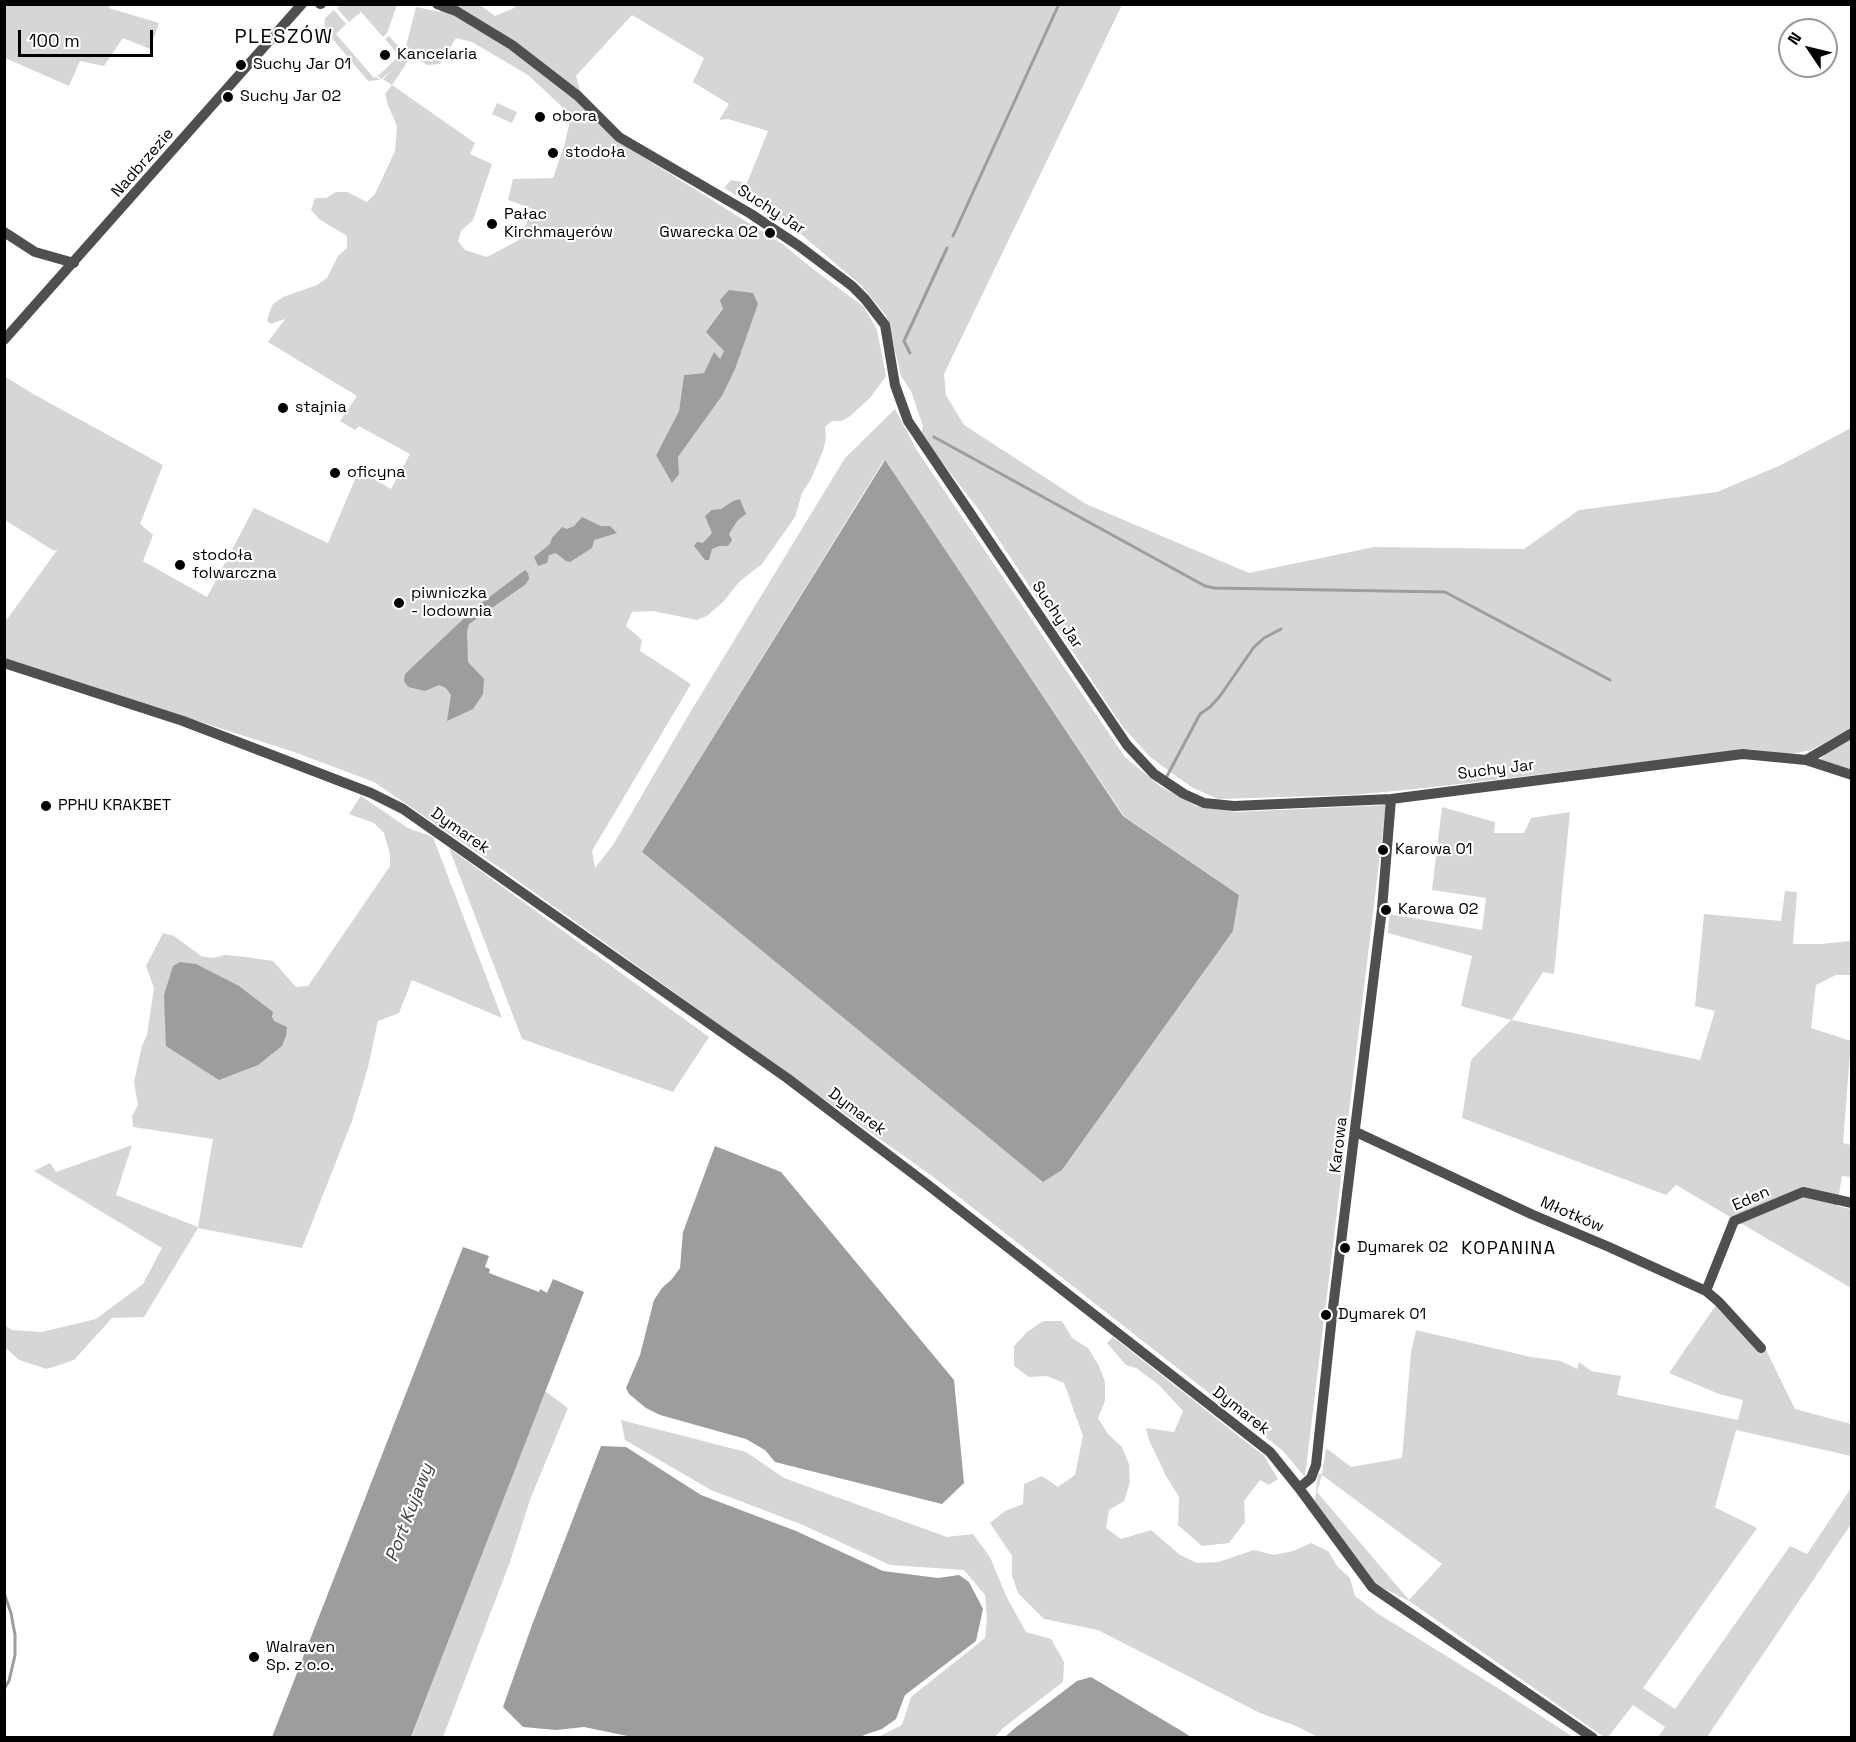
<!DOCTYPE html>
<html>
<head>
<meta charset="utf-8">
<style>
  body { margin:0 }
  #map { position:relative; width:1856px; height:1742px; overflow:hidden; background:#fff; font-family:"Space Grotesk",sans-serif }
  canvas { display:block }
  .frame { position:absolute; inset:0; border:6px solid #000; pointer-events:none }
  .north { position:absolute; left:1778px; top:18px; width:60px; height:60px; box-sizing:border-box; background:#fff; border:2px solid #999; border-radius:50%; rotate:305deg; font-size:16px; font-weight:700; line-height:24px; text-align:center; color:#000 }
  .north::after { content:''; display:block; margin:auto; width:21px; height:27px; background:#000; clip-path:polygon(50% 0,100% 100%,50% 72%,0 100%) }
  .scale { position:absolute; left:18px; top:30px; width:135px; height:27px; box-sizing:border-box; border:3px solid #000; border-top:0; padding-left:8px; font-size:18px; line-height:21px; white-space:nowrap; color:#000; -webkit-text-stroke:4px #fff; paint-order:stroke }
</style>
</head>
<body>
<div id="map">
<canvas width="1856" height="1742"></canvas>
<div class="frame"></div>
<div class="north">N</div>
<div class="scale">100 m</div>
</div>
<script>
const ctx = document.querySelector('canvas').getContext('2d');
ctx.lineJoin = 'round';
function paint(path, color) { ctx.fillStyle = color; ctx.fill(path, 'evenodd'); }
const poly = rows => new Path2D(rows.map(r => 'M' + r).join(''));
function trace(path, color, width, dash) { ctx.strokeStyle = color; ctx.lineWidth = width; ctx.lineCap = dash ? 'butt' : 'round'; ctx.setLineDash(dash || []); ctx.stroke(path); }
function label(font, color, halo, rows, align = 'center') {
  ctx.font = font + ' "Space Grotesk",sans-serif'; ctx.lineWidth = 4.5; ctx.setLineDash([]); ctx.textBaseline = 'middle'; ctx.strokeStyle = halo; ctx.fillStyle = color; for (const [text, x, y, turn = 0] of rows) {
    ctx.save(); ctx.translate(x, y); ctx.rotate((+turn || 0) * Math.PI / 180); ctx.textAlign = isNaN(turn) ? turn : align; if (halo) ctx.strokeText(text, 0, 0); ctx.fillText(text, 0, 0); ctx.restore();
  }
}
paint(poly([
  [5,4,110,5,109,8,159,23,150,49,123,38,104,66,80,61,69,86,5,58],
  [516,4,1122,5,944,374,946,395,964,425,1086,504,1249,573,1374,547,1524,549,1579,510,1717,492,1781,465,1851,428,1851,727,1846,731,1811,750,1791,754,1750,749,1426,788,1353,795,1218,799,1191,787,1150,757,1122,726,979,510,921,435,923,426,911,391,901,376,887,317,862,286,802,235,724,188,731,180,747,183,768,131,728,119,719,120,729,104,693,82,704,58,632,15,576,76,581,93,624,145,784,245,813,269,864,307,877,330,886,376,870,398,849,417,841,421,832,421,825,427,826,438,823,451,811,479,802,493,795,517,762,564,739,582,724,601,707,616,697,620,653,611,632,612,626,626,642,640,640,651,691,684,592,851,595,868,613,845,688,716,845,458,895,409,916,449,1125,757,1160,786,1196,806,1236,812,1386,805,1305,1477,1282,1450,936,1179,500,868,374,782,294,752,5,659,5,622,58,549,54,551,5,520,4,376,35,395,163,465,140,524,153,535,143,561,207,597,254,508,328,543,359,470,391,489,410,454,359,426,355,430,340,421,357,396,268,342,285,319,271,324,267,321,270,311,273,304,283,297,317,285,327,278,338,256,347,248,347,236,319,219,311,210,315,198,326,198,336,192,347,192,367,202,375,194,395,151,397,126,388,105,385,94,392,85,383,79,394,69,381,79,378,76,399,56,385,39,389,36,404,52,403,58,416,7,440,12,443,5,480,5,495,16,514,8],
  [456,38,472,42,528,75,571,115,565,143,553,178,513,179,508,200,533,209,519,240,487,257,465,250,458,241,461,231,473,220,492,164,470,154,475,143,392,85,412,55,427,65,440,64],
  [758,304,722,396,678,457,656,454,679,411,684,375,704,373,714,353,720,360,724,351,723,309],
  [884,460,1124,816,1239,895,1233,931,1062,1170,1043,1181,642,852],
  [341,5,397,5,387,33,383,37,361,12,349,22,337,8],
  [334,10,346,24,336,34,374,78,376,77,380,80,368,81,324,29,325,18],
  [497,103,517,112,512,123,492,114],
  [1851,739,1851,773,1820,760,1825,754],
  [361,796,408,828,433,837,502,1018,412,980,399,1013,378,1021,368,1067,352,1121,302,1248,198,1228,144,1317,112,1318,74,1360,47,1369,19,1360,5,1347,4,1325,12,1330,42,1332,96,1319,143,1284,162,1248,34,1171,50,1163,56,1172,132,1145,116,1195,198,1227,213,1139,133,1127,132,1116,138,1105,134,1082,142,1046,147,1035,154,988,146,966,163,933,174,936,201,956,213,958,225,955,238,956,273,961,296,987,308,986,390,866,390,855,384,833,374,823,349,814],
  [1442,807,1495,822,1494,833,1524,833,1531,818,1570,812,1554,974,1543,972,1512,1020,1700,1060,1715,1011,1695,1006,1704,914,1781,921,1785,891,1797,892,1793,944,1820,944,1851,941,1851,975,1836,975,1816,985,1811,1028,1851,1041,1843,1143,1851,1145,1851,1177,1842,1176,1837,1206,1851,1209,1851,1288,1676,1185,1666,1195,1462,1118,1471,1060,1511,1020,1461,1006,1472,956,1388,933,1389,914,1482,930,1486,898,1432,890],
  [449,848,709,1037,673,1092,522,1039],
  [1716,1305,1759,1353,1765,1348,1795,1409,1851,1424,1851,1456,1736,1430,1715,1507,1712,1506,1757,1528,1643,1688,1675,1709,1790,1546,1807,1554,1851,1488,1851,1524,1707,1737,1658,1737,1665,1727,1633,1705,1608,1737,1604,1737,1409,1601,1375,1584,1315,1501,1318,1474,1322,1474,1326,1448,1351,1467,1402,1458,1411,1352,1416,1330,1531,1357,1561,1361,1577,1369,1579,1362,1591,1371,1621,1376,1617,1395,1738,1420,1743,1400,1719,1394,1669,1373],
  [1322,1475,1442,1564,1409,1600,1317,1492],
  [1043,1321,1062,1321,1072,1338,1088,1348,1098,1364,1105,1382,1105,1401,1098,1418,1108,1434,1122,1447,1129,1464,1130,1482,1124,1501,1109,1510,1106,1528,1121,1539,1151,1530,1180,1555,1197,1563,1218,1562,1254,1550,1274,1555,1293,1551,1311,1543,1328,1551,1337,1566,1350,1578,1355,1596,1377,1613,1501,1690,1573,1737,1318,1737,1296,1726,1260,1713,1098,1630,1044,1619,1018,1593,1012,1576,1012,1556,990,1523,1005,1511,1023,1504,1024,1484,1042,1476,1058,1487,1075,1475,1083,1436,1064,1383,1047,1376,1029,1377,1014,1366,1014,1346,1027,1332],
  [1113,1337,1264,1456,1278,1479,1269,1485,1260,1480,1244,1501,1245,1522,1229,1543,1202,1546,1178,1525,1179,1497,1166,1476,1149,1440,1146,1428,1174,1432,1183,1411,1159,1385,1136,1368,1126,1365,1107,1343],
  [545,1391,568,1408,531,1497,510,1562,443,1737,411,1738],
  [621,1420,746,1452,784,1478,947,1537,973,1534,990,1557,1006,1596,1026,1632,1051,1639,1064,1662,1063,1682,1003,1728,995,1737,878,1737,902,1725,911,1697,985,1638,987,1619,985,1595,964,1570,890,1565,803,1525,711,1490,625,1440]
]), '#d6d6d6');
paint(poly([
  [729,290,753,293,758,304,735,369,722,396,678,457,679,474,672,483,656,455,679,411,684,375,704,373,714,352,720,359,724,351,706,332,723,309,720,300],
  [885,460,1123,816,1239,895,1233,931,1062,1170,1043,1182,642,852],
  [740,499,746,514,737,521,729,534,732,540,728,546,719,546,712,549,709,560,705,560,694,546,697,542,703,543,712,533,705,516,712,510,721,509,733,501],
  [582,517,601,526,610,526,617,533,594,540,592,548,570,562,566,561,556,553,549,555,547,563,538,566,534,557,550,544,552,538,562,527,567,529,574,526],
  [525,570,528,573,529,579,526,584,469,624,467,632,468,662,484,679,483,694,473,709,447,721,451,695,446,688,439,685,425,691,408,687,404,681,405,674,475,608],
  [180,962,196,964,239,986,273,1012,272,1017,274,1021,287,1027,286,1036,282,1046,258,1065,219,1080,166,1046,164,995,173,966],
  [715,1146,781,1172,954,1380,964,1483,942,1504,775,1462,765,1450,746,1439,660,1415,646,1408,629,1394,626,1388,640,1355,654,1300,662,1288,672,1279,680,1268,683,1232],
  [463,1247,489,1256,485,1267,490,1269,489,1273,539,1292,540,1289,547,1293,553,1279,584,1292,411,1737,272,1737],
  [601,1446,626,1447,701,1495,796,1531,883,1571,938,1578,959,1575,969,1582,983,1609,976,1641,905,1695,896,1719,882,1729,864,1735,862,1737,637,1738,584,1727,556,1730,523,1727,503,1707,532,1625],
  [1091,1677,1185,1733,1191,1737,1005,1737,1015,1728,1077,1681]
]), '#9d9d9d');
trace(poly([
  [953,236,1059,4],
  [910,353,904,341,947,248],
  [934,437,1205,586,1214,588,1445,592,1610,680],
  [1167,776,1200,714,1210,707,1220,696,1254,647,1264,638,1281,629],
  [4,1593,11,1613,15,1635,15,1655,9,1681,4,1689]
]), '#9d9d9d', 3);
trace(poly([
  [320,4,321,4],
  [437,4,456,11,512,45,578,96,619,137,751,214,799,246,852,286,865,299,885,325,895,385,908,421,1127,745,1154,774,1184,794,1204,803,1234,806,1391,799,1743,754,1806,760,1852,775],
  [4,232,35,252,74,263],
  [4,340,302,4],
  [4,663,183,721,371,793,403,809,787,1078,928,1185,1270,1452,1299,1488,1372,1587,1593,1738],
  [1806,760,1852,733],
  [1356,1132,1531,1214,1609,1247,1706,1291,1719,1302,1761,1348],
  [1706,1291,1734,1221,1803,1192,1852,1203],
  [1299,1488,1311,1478,1316,1465,1332,1316,1382,909,1391,799]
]), '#4f4f4f', 10);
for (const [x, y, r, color] of [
  [385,55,6,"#000"],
  [241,65,6,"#000"],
  [228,97,6,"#000"],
  [540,117,6,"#000"],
  [553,153,6,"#000"],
  [492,224,6,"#000"],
  [770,233,6,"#000"],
  [283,408,6,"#000"],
  [335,473,6,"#000"],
  [180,565,6,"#000"],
  [399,603,6,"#000"],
  [46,806,6,"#000"],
  [1383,850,6,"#000"],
  [1386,910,6,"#000"],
  [1345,1248,6,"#000"],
  [1326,1315,6,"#000"],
  [254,1657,6,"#000"]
]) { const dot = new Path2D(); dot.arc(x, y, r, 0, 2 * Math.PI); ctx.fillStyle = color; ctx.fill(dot); trace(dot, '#fff', 2); }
label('16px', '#000', '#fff', [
  ["Kancelaria",397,55],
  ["Suchy Jar 01",253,65],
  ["Suchy Jar 02",240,97],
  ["obora",552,117],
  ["stodoła",565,153],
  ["Pałac",504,215],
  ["Kirchmayerów",504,233],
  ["Gwarecka 02",758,233,"right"],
  ["stajnia",295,408],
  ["oficyna",347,473],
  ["stodoła",192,556],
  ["folwarczna",192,574],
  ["piwniczka",411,594],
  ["- lodownia",411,612],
  ["PPHU KRAKBET",58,806],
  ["Karowa 01",1395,850],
  ["Karowa 02",1398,910],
  ["Dymarek 02",1357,1248],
  ["Dymarek 01",1338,1315],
  ["Walraven",266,1648],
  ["Sp. z o.o.",266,1666]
], 'left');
label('16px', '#000', '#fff', [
  ["Nadbrzezie",143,163,-49],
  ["Suchy Jar",771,210,33],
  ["Suchy Jar",1057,615,56],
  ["Suchy Jar",1496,770,-7],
  ["Dymarek",460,831,35],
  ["Dymarek",857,1112,37],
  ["Karowa",1339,1145,-83],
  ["Eden",1751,1199,-24],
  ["Młotków",1572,1215,23],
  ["Dymarek",1241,1411,38]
]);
ctx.letterSpacing = '1.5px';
label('18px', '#000', '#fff', [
  ["KOPANINA",1509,1249]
]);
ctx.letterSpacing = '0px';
label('italic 18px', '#3e3e3e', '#fff', [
  ["Port Kujawy",410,1513,-69]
]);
ctx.letterSpacing = '1.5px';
label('20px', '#000', '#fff', [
  ["PLESZÓW",284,38]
]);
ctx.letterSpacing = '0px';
</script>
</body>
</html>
